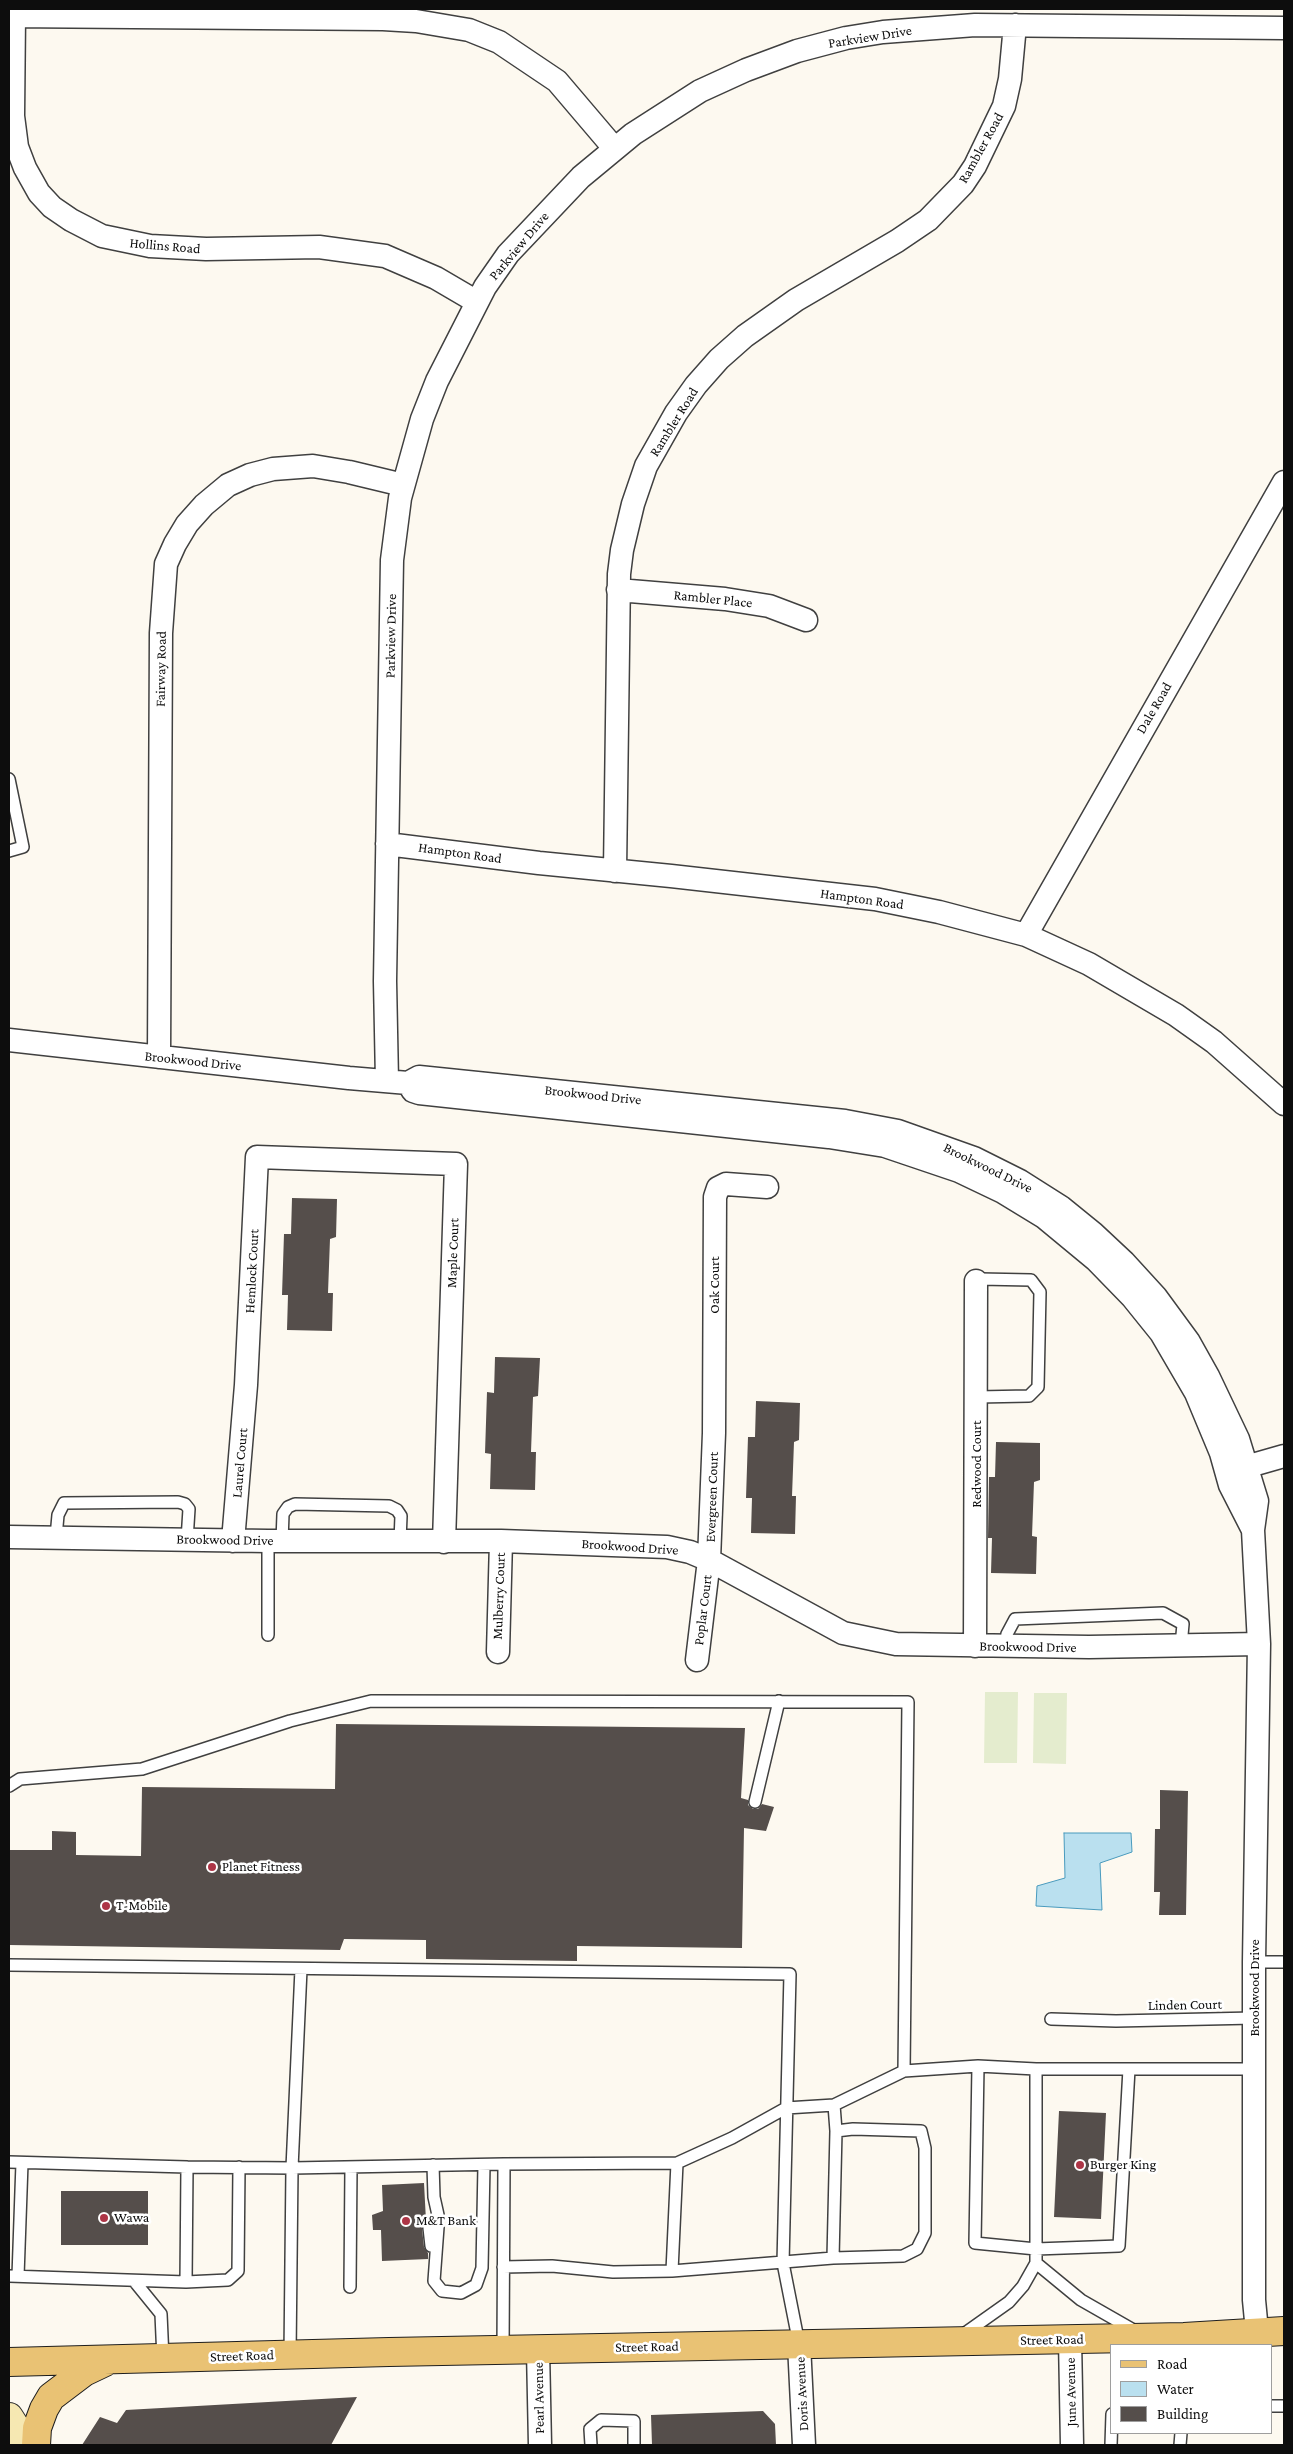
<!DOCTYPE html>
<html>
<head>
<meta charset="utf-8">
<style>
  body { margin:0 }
  #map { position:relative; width:1293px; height:2454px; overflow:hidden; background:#fdf9f0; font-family:"Crimson Pro",serif }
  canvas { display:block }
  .frame { position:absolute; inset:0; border:10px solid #0d0d0d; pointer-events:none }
  .legend { position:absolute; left:1110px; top:2344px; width:162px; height:90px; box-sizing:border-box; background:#fff; border:1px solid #9e9e9e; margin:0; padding:6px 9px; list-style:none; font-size:15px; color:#0d0d0d }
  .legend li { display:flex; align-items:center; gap:10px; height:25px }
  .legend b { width:25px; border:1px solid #9e9e9e }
</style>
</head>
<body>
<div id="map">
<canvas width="1293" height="2454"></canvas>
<div class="frame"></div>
<ul class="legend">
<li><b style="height:6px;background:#e9c274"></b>Road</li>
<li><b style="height:14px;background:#bae0ef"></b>Water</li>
<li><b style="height:14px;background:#554e4b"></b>Building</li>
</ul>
</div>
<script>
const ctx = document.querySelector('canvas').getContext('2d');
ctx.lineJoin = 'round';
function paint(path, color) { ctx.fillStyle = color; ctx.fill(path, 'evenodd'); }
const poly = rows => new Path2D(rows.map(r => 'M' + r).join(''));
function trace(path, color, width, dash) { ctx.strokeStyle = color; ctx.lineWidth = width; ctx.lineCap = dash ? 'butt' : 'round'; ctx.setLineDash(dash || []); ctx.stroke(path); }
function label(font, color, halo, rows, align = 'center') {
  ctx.font = font + ' "Crimson Pro",serif'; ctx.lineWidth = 5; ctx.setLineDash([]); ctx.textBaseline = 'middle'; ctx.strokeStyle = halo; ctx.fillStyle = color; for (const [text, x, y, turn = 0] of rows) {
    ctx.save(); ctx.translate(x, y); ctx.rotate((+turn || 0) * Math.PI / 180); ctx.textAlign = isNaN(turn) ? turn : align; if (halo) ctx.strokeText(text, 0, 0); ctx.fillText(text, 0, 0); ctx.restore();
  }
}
paint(poly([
  [985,1692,1018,1692,1017,1763,984,1763],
  [1034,1693,1067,1693,1066,1764,1033,1763]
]), '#e4ecce');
const water = poly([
  [1064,1833,1131,1833,1132,1852,1100,1863,1102,1910,1036,1906,1037,1886,1065,1878,1064,1833]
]);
paint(water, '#bae0ef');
trace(water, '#499abd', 1);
paint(poly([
  [292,1198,337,1199,336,1237,330,1239,328,1293,333,1293,332,1331,287,1330,288,1295,282,1295,284,1234,291,1234],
  [495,1357,540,1358,538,1396,533,1397,531,1452,536,1452,535,1490,490,1489,491,1454,485,1453,487,1392,494,1393],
  [756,1401,800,1403,799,1440,794,1442,792,1496,796,1496,795,1534,751,1533,752,1498,746,1498,748,1437,755,1437],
  [996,1442,1040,1443,1040,1480,1034,1482,1032,1536,1037,1537,1036,1574,991,1573,992,1538,988,1538,989,1477,995,1477],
  [336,1724,745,1728,741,1798,748,1800,748,1805,753,1809,758,1809,762,1804,774,1807,766,1831,744,1828,742,1948,577,1946,577,1961,426,1959,426,1940,344,1939,340,1950,9,1945,9,1850,52,1850,52,1831,76,1832,76,1855,141,1856,142,1787,335,1789],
  [1160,1790,1188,1791,1186,1915,1159,1915,1160,1892,1154,1892,1155,1829,1160,1829],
  [1059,2111,1106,2113,1101,2219,1054,2217],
  [424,2183,426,2221,422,2229,424,2247,428,2253,428,2259,382,2261,381,2230,373,2230,372,2215,383,2211,382,2185],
  [61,2191,148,2191,148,2245,61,2245],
  [357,2397,331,2445,82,2445,100,2417,117,2423,126,2410],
  [763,2411,775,2424,776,2445,652,2445,651,2415]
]), '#554e4b');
const service = poly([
  [9,779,23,847,9,851],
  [976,1281,980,1279,1031,1280,1040,1292,1038,1387,1029,1396,977,1397],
  [56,1537,58,1515,64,1503,178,1502,185,1504,189,1509,187,1540],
  [268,1541,268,1635],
  [282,1541,283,1514,288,1507,295,1504,389,1506,397,1510,401,1516,400,1541],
  [1005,1646,1007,1634,1015,1619,1163,1613,1183,1624,1181,1646],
  [9,1786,20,1779,142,1769,290,1721,371,1701,908,1702,904,2071],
  [755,1802,779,1701],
  [1254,1962,1284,1962],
  [9,1965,790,1974,783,2263,799,2344],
  [301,1969,292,2168,504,2164,503,2351],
  [1051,2019,1116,2021,1254,2018],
  [978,2066,975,2243,1036,2249,1119,2246,1129,2069],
  [9,2162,187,2167],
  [677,2163,732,2138,786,2108,834,2105,904,2071,978,2066,1036,2069,1255,2069],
  [504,2164,677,2163,672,2271,833,2258,903,2256,917,2249,925,2233,925,2148,921,2131,853,2129,836,2131],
  [433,2165,434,2197,438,2215],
  [438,2227,434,2281,442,2291,461,2293,476,2285,482,2268,484,2165],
  [429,2228,431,2246],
  [833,2258,836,2131,834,2105],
  [1036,2263,1081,2300,1137,2332],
  [503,2267,552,2266,613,2272,672,2271],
  [9,2276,186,2282,187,2167,292,2168,290,2355],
  [18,2276,22,2163],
  [135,2282,161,2314,163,2359],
  [186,2282,228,2280,238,2271,239,2167],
  [350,2287,351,2167],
  [961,2336,1009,2302,1023,2286,1036,2263,1036,2069],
  [1272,2406,1284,2406],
  [591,2445,590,2429,601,2420,634,2421,634,2445],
  [1111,2445,1112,2414],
  [1180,2445,1181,2433]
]);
const minor = poly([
  [9,16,383,19,416,21,469,30,499,42,557,81,614,148],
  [14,16,13,116,17,147,25,168,39,193,52,207,71,220,102,236,150,246,206,249,319,247,385,256,436,278,477,302],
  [618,590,725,599,769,606,806,620],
  [387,844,539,863,671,876,875,899,939,912,1026,935,1089,964,1176,1015,1214,1042,1284,1104],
  [615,871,619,574,622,550,633,504,646,466,676,413,696,385,719,359,745,336,796,300,897,241,928,220,963,184,975,166,1004,106,1010,79,1015,25],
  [1026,935,1284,482],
  [9,1040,349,1078,408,1083,419,1077,845,1121,898,1131,974,1158,1020,1181,1061,1207,1093,1233,1124,1262,1156,1297,1189,1342,1208,1376,1238,1439,1257,1501,1253,1530,1259,1644,1254,1962,1254,2300,1257,2331],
  [159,1057,161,633,166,564,175,544,187,524,204,505,228,485,250,475,273,469,313,466,349,472,403,485],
  [387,1081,385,981,392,560,400,498,422,419,437,381,485,287,508,254,581,177,633,134,700,91,746,70,797,51,846,38,883,32,975,25,1284,28],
  [408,1083,413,1091,419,1093,829,1137,885,1146,959,1171,1003,1192,1044,1217,1096,1260,1132,1297,1161,1333,1196,1393,1221,1453,1230,1485,1253,1530],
  [1235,1470,1284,1456],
  [9,1537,268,1541,501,1541,667,1547,690,1552,709,1560,843,1633,896,1644,1089,1647,1259,1644],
  [233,1541,246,1385,257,1157,456,1164,444,1542],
  [975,1646,976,1281],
  [498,1652,501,1541],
  [697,1660,709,1560,714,1433,715,1197,718,1188,726,1184,767,1187],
  [1070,2339,1072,2445],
  [799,2344,804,2445],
  [538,2350,540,2445]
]);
const secondary = poly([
  [9,2417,27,2445]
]);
const primary = poly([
  [9,2362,389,2352,1184,2337,1284,2331],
  [36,2445,37,2428,44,2409,51,2397,84,2372,105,2362]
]);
trace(service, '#404040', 14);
trace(minor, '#404040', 25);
trace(secondary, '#2f2f2f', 30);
trace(primary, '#1e1e1e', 30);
trace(service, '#fff', 11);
trace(minor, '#fff', 22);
trace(secondary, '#f6e8b2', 28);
trace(primary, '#e9c274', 28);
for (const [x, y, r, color] of [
  [212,1867,5,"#ad3546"],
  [106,1906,5,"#ad3546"],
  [1080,2165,5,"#ad3546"],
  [104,2218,5,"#ad3546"],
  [406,2221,5,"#ad3546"]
]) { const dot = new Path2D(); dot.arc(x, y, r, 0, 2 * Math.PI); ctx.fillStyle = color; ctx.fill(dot); trace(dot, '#fff', 2); }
label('14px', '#0d0d0d', '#fff', [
  ["Parkview Drive",870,37,-9],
  ["Rambler Road",981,148,-61],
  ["Hollins Road",165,246,5],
  ["Parkview Drive",519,246,-50],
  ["Rambler Road",674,422,-58],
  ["Rambler Place",713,599,6],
  ["Parkview Drive",391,636,-89],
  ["Fairway Road",161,669,-89],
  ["Dale Road",1154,708,-60],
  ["Hampton Road",460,853,8],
  ["Hampton Road",862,899,8],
  ["Brookwood Drive",193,1061,6],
  ["Brookwood Drive",593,1095,6],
  ["Brookwood Drive",988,1168,26],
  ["Maple Court",453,1253,-88],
  ["Hemlock Court",252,1271,-87],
  ["Oak Court",715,1285,-90],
  ["Laurel Court",240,1463,-85],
  ["Redwood Court",977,1464,-90],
  ["Evergreen Court",712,1497,-88],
  ["Brookwood Drive",225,1540,1],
  ["Brookwood Drive",630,1547,4],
  ["Mulberry Court",499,1596,-88],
  ["Poplar Court",703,1610,-83],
  ["Brookwood Drive",1028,1647,1],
  ["Brookwood Drive",1255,1988,-90],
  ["Linden Court",1185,2005,-1],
  ["Street Road",1052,2340,-1],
  ["Street Road",647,2347,-1],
  ["Street Road",242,2356,-2],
  ["June Avenue",1071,2392,-91],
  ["Doris Avenue",802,2394,-93],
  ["Pearl Avenue",539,2398,-91]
]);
label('14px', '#0d0d0d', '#fff', [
  ["Planet Fitness",222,1867],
  ["T-Mobile",116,1906],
  ["Burger King",1090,2165],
  ["Wawa",114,2218],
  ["M&T Bank",416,2221]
], 'left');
</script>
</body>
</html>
